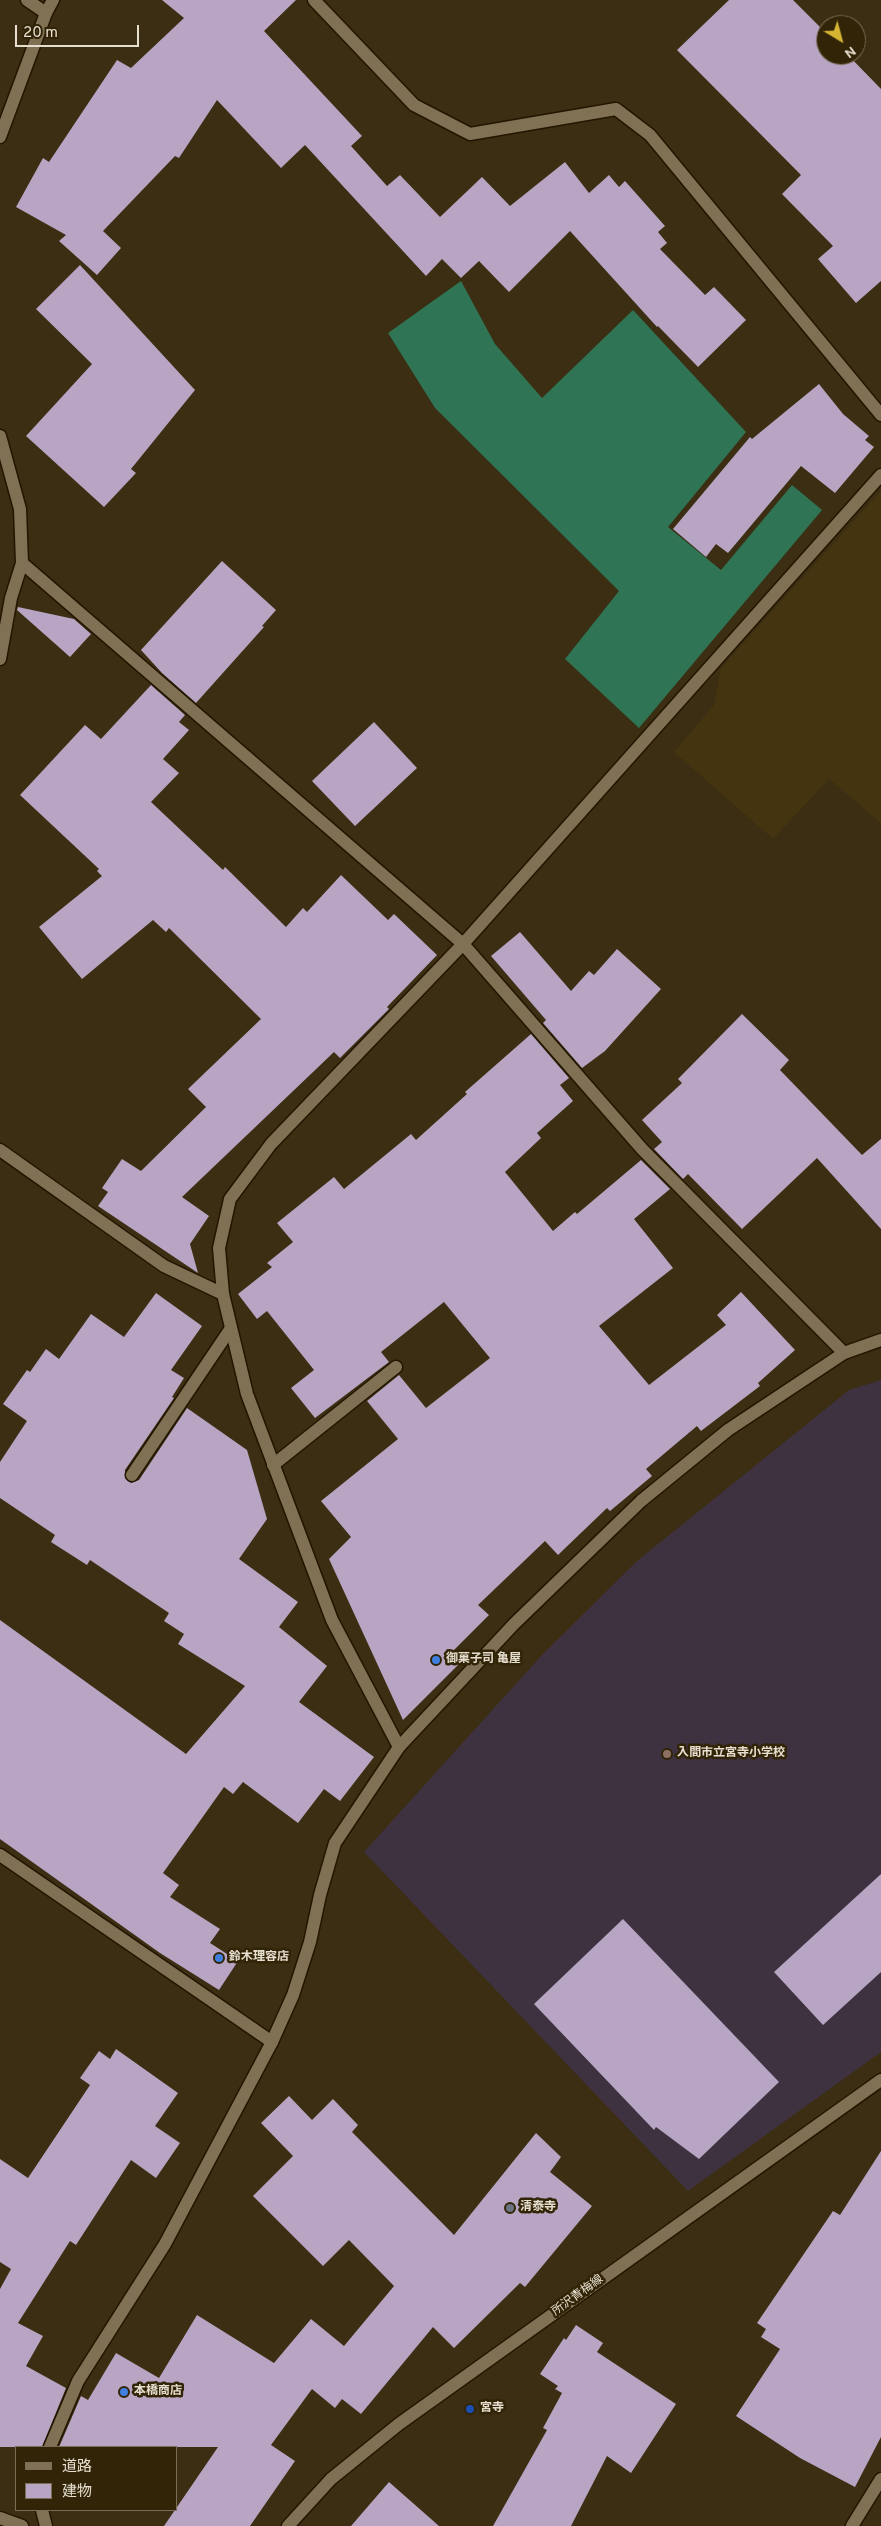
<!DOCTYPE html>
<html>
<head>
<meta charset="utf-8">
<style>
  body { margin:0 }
  #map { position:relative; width:881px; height:2526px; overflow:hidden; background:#3b2e12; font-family:Overpass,"Noto Sans JP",sans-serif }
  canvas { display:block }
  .legend { position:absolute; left:15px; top:2446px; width:162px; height:65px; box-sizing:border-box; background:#312407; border:1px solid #796e57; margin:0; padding:6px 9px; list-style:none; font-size:15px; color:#e6dece }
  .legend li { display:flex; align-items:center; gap:10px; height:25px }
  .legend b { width:25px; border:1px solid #796e57 }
  .north { position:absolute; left:816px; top:15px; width:50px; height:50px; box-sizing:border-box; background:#312407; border:1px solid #796e57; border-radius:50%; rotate:143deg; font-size:14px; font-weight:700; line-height:20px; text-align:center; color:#e6dece }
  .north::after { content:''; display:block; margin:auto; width:18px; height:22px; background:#d6b534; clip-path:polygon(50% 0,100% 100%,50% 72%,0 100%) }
  .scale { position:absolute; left:15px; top:25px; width:124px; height:22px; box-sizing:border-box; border:2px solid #e6dece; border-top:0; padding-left:6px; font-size:15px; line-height:18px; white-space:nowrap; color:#e6dece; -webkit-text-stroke:4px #312407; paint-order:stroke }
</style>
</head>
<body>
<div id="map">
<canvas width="881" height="2526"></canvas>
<ul class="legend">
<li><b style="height:6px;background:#807154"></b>道路</li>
<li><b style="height:14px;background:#b7a5c3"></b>建物</li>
</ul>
<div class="north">N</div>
<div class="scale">20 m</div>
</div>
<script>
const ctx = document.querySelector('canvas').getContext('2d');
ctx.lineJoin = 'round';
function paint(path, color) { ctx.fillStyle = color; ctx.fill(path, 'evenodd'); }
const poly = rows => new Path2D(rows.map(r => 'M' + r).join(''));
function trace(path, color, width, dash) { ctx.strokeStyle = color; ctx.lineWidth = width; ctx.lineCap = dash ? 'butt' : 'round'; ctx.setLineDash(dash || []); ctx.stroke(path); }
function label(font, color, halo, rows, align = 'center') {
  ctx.font = font + ' Overpass,"Noto Sans JP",sans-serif'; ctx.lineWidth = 5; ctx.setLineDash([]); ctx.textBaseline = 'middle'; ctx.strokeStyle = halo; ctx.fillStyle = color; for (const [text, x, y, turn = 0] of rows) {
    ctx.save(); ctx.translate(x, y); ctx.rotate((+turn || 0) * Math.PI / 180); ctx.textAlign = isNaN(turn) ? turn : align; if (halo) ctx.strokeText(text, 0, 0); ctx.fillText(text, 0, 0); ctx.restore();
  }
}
paint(poly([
  [881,491,881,823,829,779,773,839,674,752,714,705,721,668]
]), '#453410');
paint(poly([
  [881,1380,881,2052,688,2191,364,1852,542,1655,637,1561,849,1390]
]), '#3f3240');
paint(poly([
  [461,281,495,344,542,398,633,310,746,432,668,527,721,570,792,485,822,510,639,728,565,659,619,591,435,408,388,333]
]), '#2f7455');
paint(poly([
  [162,0,296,0,264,31,362,136,351,146,387,186,400,175,440,217,482,177,510,206,565,162,589,193,609,175,619,187,625,181,665,226,658,232,667,243,660,249,705,295,714,287,746,320,698,367,658,326,657,327,570,231,509,292,479,261,461,278,442,259,426,276,305,145,281,168,217,100,179,158,175,156,103,231,121,248,97,275,59,241,66,235,16,207,43,158,49,162,117,60,131,68,184,18],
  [729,0,793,0,826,33,826,55,848,55,881,89,881,281,856,303,818,259,833,246,782,194,801,175,677,50],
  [80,265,195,390,131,469,136,473,104,507,26,436,92,364,36,309],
  [819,384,843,414,869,436,865,440,874,447,835,493,801,466,728,553,716,544,706,557,673,529,750,437,752,439],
  [222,561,276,610,262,626,264,627,196,703,162,673,141,650],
  [18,607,74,619,91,634,70,657,17,610],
  [151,685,185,715,179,722,189,730,163,759,179,773,151,802,223,870,225,867,286,927,303,908,307,912,341,875,388,920,394,914,437,955,387,1007,389,1009,340,1058,334,1052,182,1197,209,1216,190,1244,198,1273,98,1206,108,1192,102,1188,122,1159,141,1171,206,1107,188,1089,261,1019,169,928,166,932,153,920,82,979,39,927,102,876,97,871,99,869,20,795,85,725,101,739],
  [374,722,417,768,355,826,312,781],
  [520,932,571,991,589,971,594,975,617,949,661,989,605,1051,582,1068,543,1023,546,1020,491,956],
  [742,1014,789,1060,780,1070,862,1155,881,1139,881,1229,817,1158,742,1229,688,1174,683,1179,654,1149,662,1142,642,1120,682,1083,678,1079],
  [531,1034,569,1078,560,1085,573,1101,537,1133,541,1138,505,1172,553,1231,575,1212,577,1214,641,1160,670,1189,634,1219,673,1268,599,1326,649,1385,726,1325,717,1315,741,1292,795,1350,758,1383,760,1386,701,1431,697,1426,646,1469,652,1476,610,1511,607,1508,558,1555,545,1541,478,1605,489,1615,453,1651,463,1660,403,1720,329,1559,351,1537,321,1501,398,1439,367,1401,399,1375,426,1408,490,1358,444,1302,381,1352,389,1362,315,1418,291,1388,314,1370,267,1311,257,1319,238,1294,272,1267,267,1263,293,1242,277,1223,334,1177,344,1189,411,1134,416,1140,467,1094,465,1092],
  [156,1293,202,1326,171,1370,184,1378,172,1397,174,1398,125,1470,125,1478,131,1483,139,1480,187,1408,247,1450,267,1519,239,1559,298,1602,279,1627,327,1666,299,1702,374,1757,340,1801,324,1789,298,1823,243,1782,233,1794,224,1787,163,1873,179,1885,170,1897,220,1929,210,1943,238,1961,219,1990,160,1953,0,1839,0,1620,186,1754,245,1686,178,1644,184,1634,164,1621,169,1613,90,1560,87,1565,51,1542,55,1535,0,1498,0,1462,27,1421,3,1404,27,1370,30,1372,46,1349,59,1359,91,1314,124,1337],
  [881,1874,881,1972,823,2025,774,1972],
  [623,1919,779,2082,699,2159,656,2127,654,2130,534,2004],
  [116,2049,178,2093,155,2126,180,2143,156,2178,131,2160,76,2245,70,2241,18,2323,43,2336,26,2366,66,2388,42,2447,0,2447,0,2289,11,2269,0,2262,0,2159,28,2178,90,2085,80,2078,99,2051,110,2059],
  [289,2096,312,2120,333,2099,358,2125,352,2132,454,2235,536,2133,561,2157,550,2172,592,2206,525,2287,520,2283,454,2348,433,2327,361,2414,342,2399,335,2408,312,2389,271,2445,295,2461,250,2526,164,2526,218,2447,59,2447,81,2396,88,2400,116,2353,159,2378,197,2315,274,2363,311,2319,344,2346,394,2286,349,2240,323,2266,253,2196,293,2156,261,2123],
  [881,2151,881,2437,855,2487,800,2458,736,2416,780,2349,761,2337,766,2329,757,2323,833,2211,840,2215],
  [576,2325,603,2343,597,2352,676,2404,631,2473,607,2456,571,2526,493,2526,547,2430,543,2428,562,2393,555,2389,558,2386,540,2374,564,2338,566,2340],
  [389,2482,439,2526,351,2526]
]), '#b7a5c3');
const service = poly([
  [27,0,46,13],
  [273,1465,396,1367],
  [132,1475,231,1328]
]);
const minor = poly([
  [314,0,414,105,470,134,616,109,650,135,881,415],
  [0,137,46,13,53,0],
  [0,436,20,509,22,563,11,598,0,659],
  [22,563,463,944,642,1149,844,1353],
  [0,1150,164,1266,223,1294],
  [399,1747,332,1620,247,1394,223,1294,219,1248,230,1199,271,1144,463,944,881,475],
  [0,1855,272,2042],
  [0,2518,22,2526],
  [852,2526,881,2479]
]);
const tertiary = poly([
  [50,2447,78,2381,165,2244,272,2042,293,1995,310,1942,320,1895,335,1843,399,1747,514,1624,641,1501,728,1430,844,1353,881,1340],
  [42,2510,46,2526]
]);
const secondary = poly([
  [288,2526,331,2479,399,2424,881,2080]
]);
trace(service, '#221600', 15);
trace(minor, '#221600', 15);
trace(tertiary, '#221600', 15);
trace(secondary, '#221600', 15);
trace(service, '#807154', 12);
trace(minor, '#807154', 12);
trace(tertiary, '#807154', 12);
trace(secondary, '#807154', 12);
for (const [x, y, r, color] of [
  [436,1660,5,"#3f7fe0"],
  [667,1754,5,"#8d6e63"],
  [219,1958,5,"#3f7fe0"],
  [510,2208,5,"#6b7280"],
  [124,2392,5,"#3f7fe0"],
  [470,2409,5,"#1a4fb4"]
]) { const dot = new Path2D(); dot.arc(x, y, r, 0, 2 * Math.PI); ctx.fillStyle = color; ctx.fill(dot); trace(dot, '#312407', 2); }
label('bold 12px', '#e6dece', '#312407', [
  ["御菓子司 亀屋",446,1660],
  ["入間市立宮寺小学校",677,1754],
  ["鈴木理容店",229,1958],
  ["清泰寺",520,2208],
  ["本橋商店",134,2392],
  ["宮寺",480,2409]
], 'left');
label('12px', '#e6dece', '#312407', [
  ["所沢青梅線",578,2296,-36]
]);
</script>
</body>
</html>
